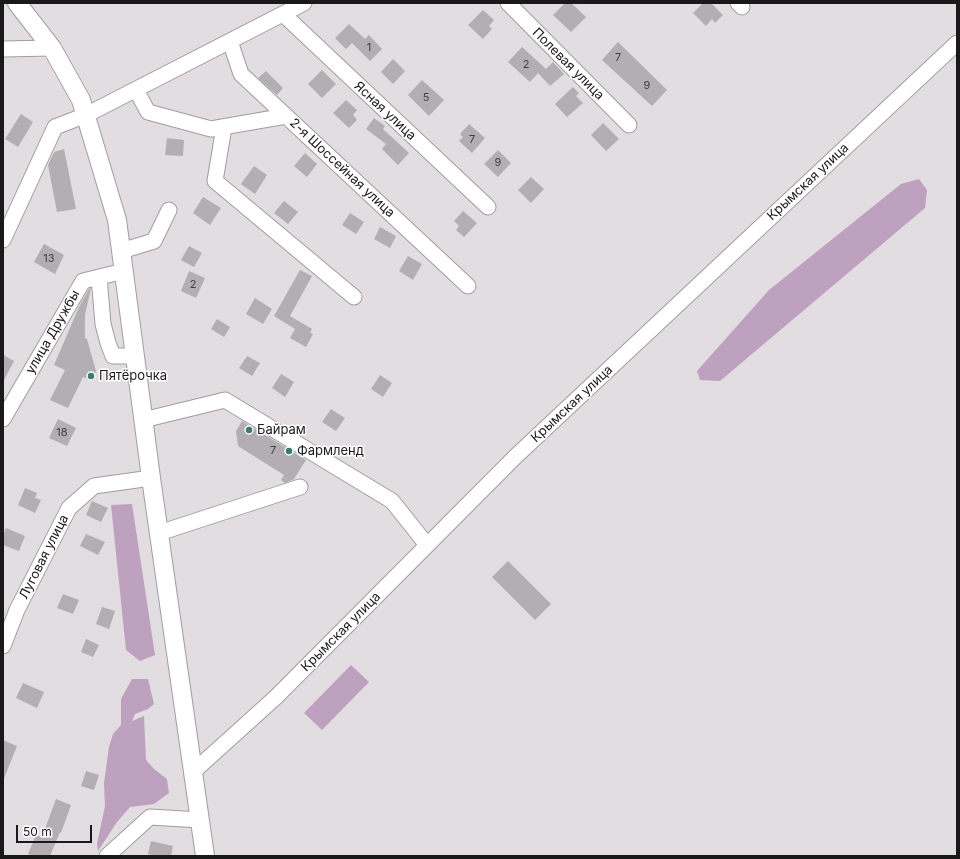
<!DOCTYPE html>
<html>
<head>
<meta charset="utf-8">
<style>
  body { margin:0 }
  #map { position:relative; width:960px; height:859px; overflow:hidden; background:#e1dde1; font-family:Inter,sans-serif }
  canvas { display:block }
  .frame { position:absolute; inset:0; border:4px solid #1a191a; pointer-events:none }
  .scale { position:absolute; left:16px; top:825px; width:76px; height:18px; box-sizing:border-box; border:2px solid #1a191a; border-top:0; padding-left:5px; font-size:12px; line-height:14px; white-space:nowrap; color:#1a191a; -webkit-text-stroke:3px #fff; paint-order:stroke }
</style>
</head>
<body>
<div id="map">
<canvas width="960" height="859"></canvas>
<div class="frame"></div>
<div class="scale">50 m</div>
</div>
<script>
const ctx = document.querySelector('canvas').getContext('2d');
ctx.lineJoin = 'round';
function paint(path, color) { ctx.fillStyle = color; ctx.fill(path, 'evenodd'); }
const poly = rows => new Path2D(rows.map(r => 'M' + r).join(''));
function trace(path, color, width, dash) { ctx.strokeStyle = color; ctx.lineWidth = width; ctx.lineCap = dash ? 'butt' : 'round'; ctx.setLineDash(dash || []); ctx.stroke(path); }
function label(font, color, halo, rows, align = 'center') {
  ctx.font = font + ' Inter,sans-serif'; ctx.lineWidth = 3; ctx.setLineDash([]); ctx.textBaseline = 'middle'; ctx.strokeStyle = halo; ctx.fillStyle = color; for (const [text, x, y, turn = 0] of rows) {
    ctx.save(); ctx.translate(x, y); ctx.rotate((+turn || 0) * Math.PI / 180); ctx.textAlign = isNaN(turn) ? turn : align; if (halo) ctx.strokeText(text, 0, 0); ctx.fillText(text, 0, 0); ctx.restore();
  }
}
paint(poly([
  [919,179,927,190,925,208,720,381,700,380,697,371,769,290,901,184],
  [132,504,155,655,140,661,126,650,111,505],
  [351,665,369,682,322,730,304,713],
  [132,679,148,679,154,704,148,709,135,714,132,721,144,716,146,760,154,769,167,779,169,793,154,804,130,807,117,822,98,851,97,844,105,806,104,783,109,747,113,734,121,725,121,699]
]), '#bea1be');
paint(poly([
  [565,3,571,3,586,17,571,32,553,15],
  [703,3,711,3,723,15,715,23,712,19,706,26,693,13],
  [483,10,494,20,489,26,492,29,483,39,468,25],
  [349,24,365,39,369,35,382,49,370,61,352,43,346,49,335,38],
  [618,42,667,90,652,106,602,60],
  [522,47,546,69,553,62,564,74,550,86,538,73,530,82,508,62],
  [393,59,405,71,393,84,381,72],
  [322,70,336,84,322,98,308,84],
  [266,71,283,88,277,95,258,78],
  [422,80,444,100,429,116,408,95],
  [573,87,579,93,576,96,583,103,567,117,555,104],
  [346,100,357,110,353,115,357,120,349,128,333,113],
  [21,114,33,122,18,147,5,139],
  [374,118,385,126,383,129,409,153,398,165,382,149,386,144,366,129],
  [603,123,619,139,606,151,591,135],
  [469,124,485,138,472,153,459,141,463,137,460,134],
  [167,138,184,140,183,156,165,155],
  [64,149,76,209,57,212,48,165,54,152],
  [498,150,511,163,498,177,484,164],
  [305,153,317,164,307,177,294,166],
  [254,166,267,175,255,194,241,184],
  [531,177,544,189,531,203,518,190],
  [203,197,221,208,210,225,193,213],
  [284,201,298,212,288,224,274,213],
  [463,211,477,223,464,237,456,230,459,226,454,221],
  [350,213,364,222,356,234,342,225],
  [380,227,396,236,390,248,374,239],
  [44,244,64,255,55,274,34,262],
  [189,246,202,253,194,267,181,260],
  [408,256,422,264,413,280,399,271],
  [300,270,312,276,290,316,312,329,310,333,313,334,306,347,290,338,295,329,274,316],
  [189,271,205,278,196,298,181,291],
  [91,288,85,315,85,338,87,339,96,371,92,381,83,377,68,408,50,400,65,370,54,365,79,307,89,289],
  [255,298,272,309,263,324,246,314],
  [217,319,230,327,224,337,211,329],
  [3,355,14,361,3,382],
  [247,356,260,363,252,376,239,368],
  [281,374,294,382,285,397,272,388],
  [380,375,392,383,383,397,371,389],
  [331,409,345,418,336,431,322,422],
  [58,419,76,428,67,446,49,438],
  [242,421,306,460,294,479,285,483,281,480,284,475,238,446,236,431],
  [25,488,37,493,35,498,41,500,35,513,18,505],
  [92,501,108,508,101,522,86,515],
  [6,528,25,536,19,551,3,545,3,535],
  [86,534,105,542,98,555,80,546],
  [508,561,551,604,535,620,492,577],
  [63,594,79,600,73,614,57,608],
  [102,607,115,611,109,629,96,624],
  [86,639,99,645,93,657,81,652],
  [23,683,44,692,37,708,16,698],
  [3,740,17,746,3,781],
  [86,771,99,775,94,790,81,786],
  [56,799,71,805,61,833,60,832,50,856,34,856,28,854,36,835,42,837],
  [151,841,173,846,171,856,156,856,148,854]
]), '#b2aeb2');
const minor = poly([
  [508,3,629,125],
  [738,3,742,7],
  [283,14,488,207],
  [230,41,241,74,468,286],
  [3,49,52,48],
  [136,90,148,112,211,129,286,116],
  [224,127,215,181,354,297],
  [3,240,55,127,86,115,304,3],
  [121,251,154,241,169,210],
  [99,277,103,324,108,343,113,356,135,356],
  [3,419,83,281,124,271],
  [143,420,225,400,392,501,427,545],
  [159,533,300,487],
  [3,646,17,610,69,508,94,486,151,478],
  [193,772,276,697,515,457,957,43],
  [107,856,150,817,200,820]
]);
const major = poly([
  [17,3,52,48,81,100,117,220,151,478,205,856]
]);
trace(minor, '#a09ca0', 17);
trace(major, '#a09ca0', 20);
trace(minor, '#fff', 15);
trace(major, '#fff', 18);
for (const [x, y, r, color] of [
  [91,376,4,"#3b7c6d"],
  [249,430,4,"#3b7c6d"],
  [289,451,4,"#3b7c6d"]
]) { const dot = new Path2D(); dot.arc(x, y, r, 0, 2 * Math.PI); ctx.fillStyle = color; ctx.fill(dot); trace(dot, '#fff', 1.5); }
label('11px', '#403e40', null, [
  ["1",369,48],
  ["7",618,58],
  ["2",526,65],
  ["9",647,86],
  ["5",426,98],
  ["7",472,140],
  ["9",498,163],
  ["13",49,259],
  ["2",193,285],
  ["18",62,433],
  ["7",273,451]
]);
label('13px', '#1a191a', '#fff', [
  ["Полевая улица",568,64,45],
  ["Ясная улица",385,111,43],
  ["2-я Шоссейная улица",342,168,43],
  ["Крымская улица",808,182,-43],
  ["улица Дружбы",53,332,-60],
  ["Крымская улица",572,404,-43],
  ["Луговая улица",44,557,-63],
  ["Крымская улица",341,632,-45]
]);
label('13px', '#1a191a', '#fff', [
  ["Пятёрочка",99,376],
  ["Байрам",257,430],
  ["Фармленд",297,451]
], 'left');
</script>
</body>
</html>
